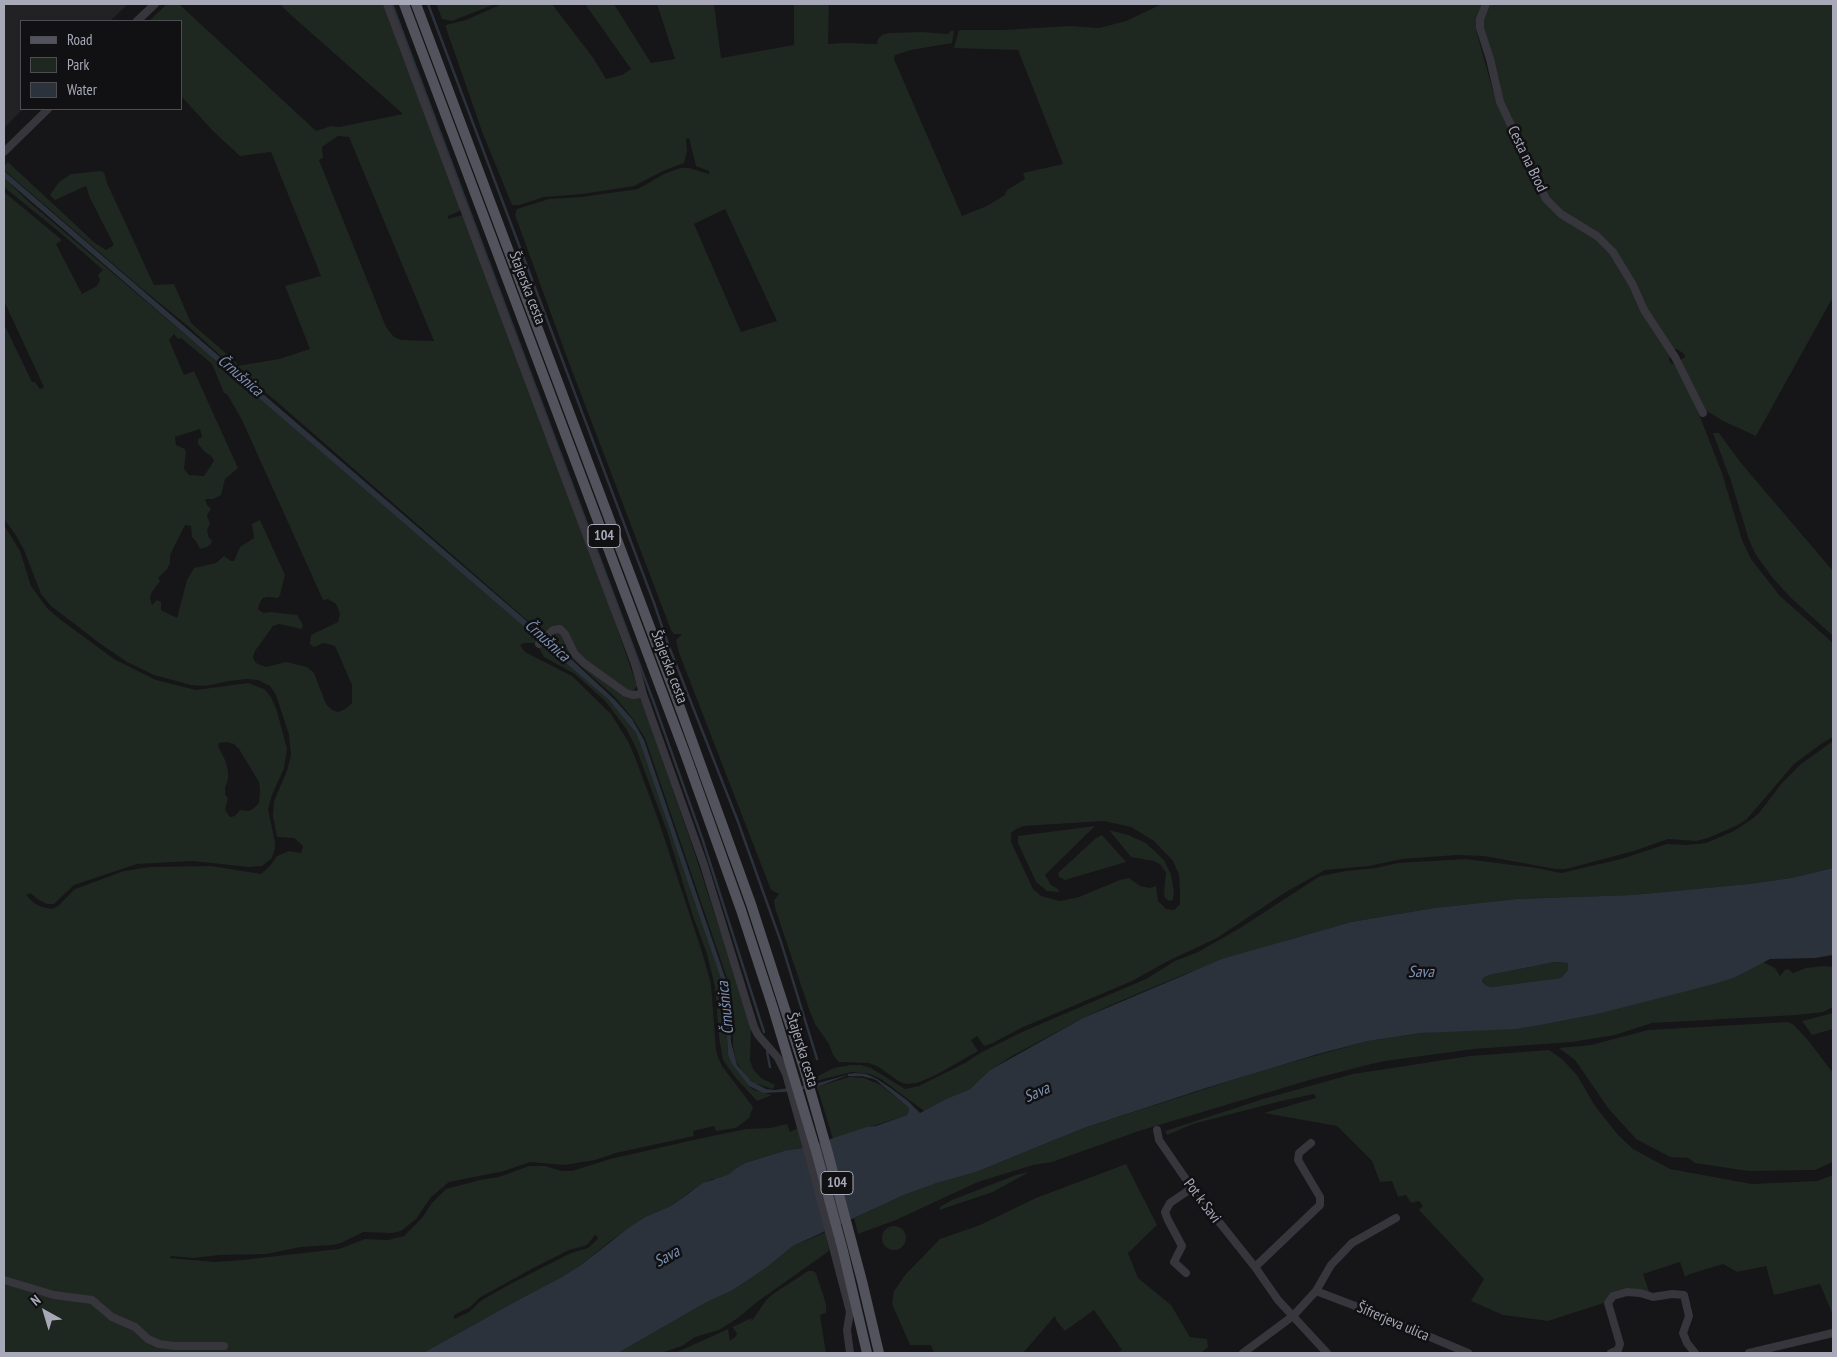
<!DOCTYPE html>
<html>
<head>
<meta charset="utf-8">
<style>
  body { margin:0 }
  #map { position:relative; width:1837px; height:1357px; overflow:hidden; background:#161517; font-family:"PT Sans Narrow",sans-serif }
  canvas { display:block }
  .frame { position:absolute; inset:0; border:5px solid #a7a9b8; pointer-events:none }
  .legend { position:absolute; left:20px; top:20px; width:162px; height:90px; box-sizing:border-box; background:#111012; border:1px solid #4d4d54; margin:0; padding:6px 9px; list-style:none; font-size:15px; color:#a7a9b8 }
  .legend li { display:flex; align-items:center; gap:10px; height:25px }
  .legend b { width:25px; border:1px solid #4d4d54 }
  .north { position:absolute; left:20px; top:1287px; width:50px; height:50px; -webkit-text-stroke:4px #111012; paint-order:stroke; rotate:321deg; font-size:14px; font-weight:700; line-height:20px; text-align:center; color:#a7a9b8 }
  .north::after { content:''; display:block; margin:auto; width:18px; height:22px; background:#a7a9b8; clip-path:polygon(50% 0,100% 100%,50% 72%,0 100%) }
</style>
</head>
<body>
<div id="map">
<canvas width="1837" height="1357"></canvas>
<div class="frame"></div>
<ul class="legend">
<li><b style="height:6px;background:#52535c"></b>Road</li>
<li><b style="height:14px;background:#1f2721"></b>Park</li>
<li><b style="height:14px;background:#2b323c"></b>Water</li>
</ul>
<div class="north">N</div>
</div>
<script>
const ctx = document.querySelector('canvas').getContext('2d');
ctx.lineJoin = 'round';
function paint(path, color) { ctx.fillStyle = color; ctx.fill(path, 'evenodd'); }
const poly = rows => new Path2D(rows.map(r => 'M' + r).join(''));
function trace(path, color, width, dash) { ctx.strokeStyle = color; ctx.lineWidth = width; ctx.lineCap = dash ? 'butt' : 'round'; ctx.setLineDash(dash || []); ctx.stroke(path); }
function label(font, color, halo, rows, align = 'center') {
  ctx.font = font + ' "PT Sans Narrow",sans-serif'; ctx.lineWidth = 5; ctx.setLineDash([]); ctx.textBaseline = 'middle'; ctx.strokeStyle = halo; ctx.fillStyle = color; for (const [text, x, y, turn = 0] of rows) {
    ctx.save(); ctx.translate(x, y); ctx.rotate((+turn || 0) * Math.PI / 180); ctx.textAlign = isNaN(turn) ? turn : align; if (halo) ctx.strokeText(text, 0, 0); ctx.fillText(text, 0, 0); ctx.restore();
  }
}
paint(poly([
  [4,4,128,4,110,21,21,21,21,109,23,109,4,128]
]), '#222124');
paint(poly([
  [167,4,179,4,316,131,331,126,339,127,403,114,292,16,280,4,383,4,459,205,460,211,448,216,448,219,462,215,465,221,607,599,637,686,633,692,629,692,579,656,567,631,544,635,276,401,235,369,189,327,140,287,4,170,4,166,8,162,95,243,106,250,114,245,90,198,86,186,55,200,50,195,59,182,71,174,99,171,104,172,107,183,154,285,174,284,191,323,237,363,237,366,279,359,310,349,285,286,321,276,271,152,240,156,213,131,181,96,181,21,149,21],
  [338,136,349,137,434,341,401,340,394,337,386,327,319,160,323,158,322,147],
  [436,4,495,4,452,21,442,19],
  [502,4,552,4,594,59,606,79,622,75,631,69,585,4,614,4,651,63,675,59,657,4,714,4,721,58,794,45,794,4,829,4,828,44,844,43,877,44,878,39,882,35,888,33,923,32,948,34,951,31,954,31,952,43,911,50,895,55,894,59,962,216,987,206,1005,195,1007,190,1025,179,1023,173,1063,164,1018,50,954,48,959,30,1002,30,1070,26,1099,28,1126,21,1162,4,1483,4,1478,15,1476,30,1495,98,1505,121,1527,162,1541,195,1593,237,1614,258,1666,348,1670,356,1669,360,1671,363,1674,364,1695,404,1722,473,1742,540,1751,559,1780,596,1833,643,1833,737,1821,744,1794,764,1747,819,1738,825,1708,838,1696,841,1668,839,1634,851,1566,869,1555,869,1484,856,1457,855,1402,859,1369,866,1325,870,1286,892,1217,938,1168,961,1132,981,1021,1028,993,1043,984,1046,977,1036,971,1040,978,1051,936,1075,917,1083,907,1084,900,1082,877,1066,868,1063,839,1062,833,1055,829,1044,815,1024,809,1009,775,908,774,900,779,894,771,890,679,653,676,640,682,634,674,634,671,630,566,355,515,215,517,209,549,199,581,197,638,189,664,174,680,168,689,168,709,174,709,171,696,166,689,138,686,139,687,151,684,163,663,171,634,186,583,194,544,197,519,205,512,205,483,134,446,28,446,25,466,20],
  [725,209,777,321,741,332,694,224],
  [1104,821,1131,827,1154,841,1173,861,1179,875,1180,895,1180,904,1174,910,1166,909,1158,901,1156,886,1150,888,1140,886,1129,878,1120,880,1079,897,1060,901,1041,896,1033,889,1011,842,1011,833,1016,829,1024,826],
  [1489,4,1833,4,1833,297,1756,436,1723,421,1705,410,1680,360,1685,357,1684,354,1677,349,1674,349,1646,308,1637,286,1614,248,1595,230,1563,213,1550,200,1502,102,1484,37,1483,19],
  [4,178,29,202,372,493,533,633,539,639,537,643,524,643,520,645,525,652,572,676,611,714,628,741,635,757,658,819,702,952,711,984,716,1050,718,1057,722,1066,753,1107,749,1118,736,1128,716,1131,714,1126,693,1131,694,1136,616,1153,595,1160,564,1165,530,1162,504,1171,449,1182,431,1197,416,1219,401,1231,392,1233,363,1232,341,1243,332,1245,301,1247,266,1254,220,1255,193,1258,171,1256,170,1258,215,1262,242,1260,339,1249,365,1239,388,1240,404,1236,422,1218,432,1203,446,1189,480,1180,499,1177,529,1166,545,1166,562,1171,572,1171,610,1159,698,1139,746,1129,770,1128,787,1124,790,1132,798,1128,803,1148,787,1150,745,1163,735,1169,729,1175,720,1179,712,1179,688,1193,671,1206,645,1217,609,1242,581,1265,560,1278,520,1299,423,1353,4,1353,4,525,20,551,31,586,47,608,61,620,114,659,156,680,196,690,248,683,264,689,271,697,277,711,287,749,284,768,272,795,268,809,275,842,275,848,272,858,262,866,249,867,192,861,137,864,74,885,54,904,47,904,39,900,30,893,26,895,34,903,42,907,52,909,58,906,75,889,124,871,150,867,211,866,261,874,271,865,277,856,289,851,301,853,303,846,294,838,277,837,273,816,274,801,287,771,291,755,289,735,276,695,270,686,258,680,247,679,229,681,206,686,191,685,154,675,127,662,102,645,51,606,41,594,24,550,15,534,4,519,4,324,32,382,35,382,40,389,44,387,4,301,4,192,62,240,56,244,82,294,97,286,100,280,98,275,103,270,63,235,4,187],
  [174,334,178,339,181,338,212,364,224,393,227,394,242,420,323,600,328,599,336,604,340,614,338,622,311,635,310,644,314,647,324,643,335,646,352,685,352,703,345,709,338,712,332,710,326,704,314,673,307,667,286,662,266,667,256,663,253,658,255,651,273,626,279,624,302,629,303,625,297,615,271,612,263,613,258,609,260,602,263,598,268,597,278,598,280,595,285,575,260,520,252,524,254,538,240,547,234,561,231,561,224,556,216,563,194,568,187,580,177,618,161,610,161,602,157,600,152,605,150,598,152,592,160,581,158,578,167,569,170,563,170,555,185,525,191,526,192,537,196,541,200,549,207,547,211,544,212,540,209,538,207,530,210,524,207,515,211,509,207,505,205,499,213,499,221,495,225,479,238,468,194,371,184,375,169,340],
  [200,429,202,437,198,439,198,444,205,452,211,456,214,461,204,476,189,475,184,469,186,453,185,449,176,445,175,437],
  [227,742,234,744,239,749,259,782,260,791,259,803,254,808,249,811,240,810,235,816,230,817,225,810,228,798,225,795,225,788,228,779,228,772,226,762,218,746,219,743],
  [595,1235,598,1237,597,1240,588,1248,571,1253,514,1282,482,1300,469,1312,454,1319,454,1315,470,1307,479,1298,537,1266,569,1250,587,1245],
  [1713,433,1719,433,1741,463,1833,571,1833,636,1790,597,1772,577,1756,555,1749,540,1731,481],
  [559,633,564,638,569,649,642,701,692,845,743,1001,751,1030,750,1060,753,1069,761,1078,775,1085,773,1089,754,1083,746,1077,736,1061,733,1046,732,1002,729,984,645,738,633,719,615,697,548,637,551,634],
  [543,642,579,672,608,699,636,733,640,743,725,991,728,1055,732,1064,749,1086,754,1090,772,1095,757,1101,735,1077,723,1060,719,1037,715,987,707,954,693,916,668,834,636,748,627,730,606,702,575,674,544,657,539,648],
  [1833,741,1833,868,1791,878,1749,884,1632,895,1517,899,1434,908,1351,922,1288,940,1185,974,1113,1004,1083,1018,1012,1056,990,1070,970,1089,946,1099,924,1111,881,1079,870,1074,852,1072,815,1081,814,1078,834,1068,850,1065,861,1065,871,1068,905,1089,919,1086,965,1063,980,1053,1022,1032,1146,979,1175,961,1198,952,1240,928,1320,876,1346,871,1376,868,1398,863,1465,859,1537,868,1561,873,1621,859,1667,844,1686,845,1706,843,1734,831,1752,819,1759,813,1782,783,1801,764],
  [1095,826,1045,875,1051,885,1058,889,1059,892,1047,891,1036,882,1018,843,1018,836],
  [1109,830,1128,835,1146,843,1164,860,1171,875,1174,891,1173,900,1169,901,1165,898,1164,893,1166,873,1161,865,1154,861,1131,857],
  [1102,835,1126,862,1065,880,1059,877,1058,873,1096,838],
  [1555,962,1568,963,1568,970,1562,978,1492,987,1487,986,1482,982,1483,978,1489,975],
  [1763,962,1775,968,1780,976,1785,970,1788,969,1793,973,1806,968,1823,966,1833,967,1833,1007,1823,1012,1797,1015,1652,1023,1615,1035,1572,1042,1474,1049,1385,1061,1367,1065,1313,1079,1139,1131,1052,1162,1033,1165,978,1182,896,1220,858,1234,854,1218,904,1195,937,1183,976,1172,1084,1128,1264,1070,1368,1041,1421,1033,1551,1023,1598,1014,1736,977],
  [1833,1013,1833,1029,1812,1035,1802,1021],
  [1788,1022,1794,1025,1808,1040,1833,1073,1833,1162,1815,1170,1748,1171,1695,1163,1688,1158,1670,1157,1636,1139,1608,1108,1575,1060,1559,1048,1591,1045,1648,1030],
  [1549,1050,1562,1059,1577,1075,1595,1106,1618,1135,1633,1149,1670,1169,1752,1184,1817,1181,1833,1175,1833,1315,1820,1284,1774,1295,1766,1266,1737,1272,1723,1264,1690,1274,1685,1277,1680,1262,1643,1274,1650,1294,1641,1291,1548,1321,1503,1315,1471,1301,1484,1279,1419,1210,1423,1206,1419,1201,1411,1203,1406,1195,1398,1197,1392,1181,1380,1182,1372,1161,1337,1126,1264,1113,1316,1098,1314,1094,1281,1101,1193,1124,1167,1135,1165,1131,1263,1099,1353,1074,1470,1056],
  [849,1077,864,1078,881,1085,909,1108,910,1111,907,1115,833,1139,817,1087],
  [1126,1164,1157,1225,1128,1253,1138,1278,1171,1305,1190,1337,1207,1339,1208,1347,1201,1353,1118,1353,1122,1350,1094,1310,1065,1331,1056,1320,1055,1316,1023,1353,934,1353,931,1345,910,1345,892,1304,894,1291,906,1274,940,1239,980,1225,1036,1198],
  [1029,1172,993,1192,939,1210,941,1206,952,1200,1016,1175],
  '882 1238a12 12 0 1 1 24 0a12 12 0 1 1-24 0Z',
  [826,1232,829,1251,757,1302,738,1318,719,1330,695,1337,682,1346,661,1353,618,1353,705,1303,733,1290,766,1268,793,1246],
  [808,1271,813,1271,816,1273,826,1304,826,1313,820,1315,826,1353,675,1353,728,1329,730,1341,736,1336,737,1333,732,1327,752,1318,751,1322,767,1299,773,1294]
]), '#1f2721');
paint(poly([
  [4,171,572,660,615,700,632,719,644,740,728,986,731,1042,737,1065,751,1081,766,1089,775,1090,815,1084,854,1073,866,1074,877,1079,892,1089,908,1101,920,1113,946,1099,970,1089,990,1070,1083,1018,1222,959,1351,922,1434,908,1517,899,1632,895,1749,884,1791,878,1833,868,1833,955,1815,958,1770,959,1736,977,1714,984,1598,1014,1551,1023,1516,1029,1421,1033,1368,1041,1318,1054,1206,1088,1084,1128,976,1172,937,1183,904,1195,793,1246,766,1268,733,1290,705,1303,618,1353,423,1353,520,1299,560,1278,581,1265,627,1229,645,1217,671,1206,703,1183,728,1175,735,1169,745,1163,787,1150,803,1148,867,1127,876,1126,907,1115,909,1111,909,1108,876,1080,863,1075,848,1075,817,1087,784,1092,763,1093,749,1086,732,1064,728,1055,725,991,640,743,636,733,608,699,4,178],
  [1555,962,1568,963,1568,970,1561,978,1492,987,1487,986,1482,982,1483,978,1489,975]
]), '#2b323c');
trace(poly([
  [392,4,654,703,702,838,764,1032],
  [428,4,654,603,668,644,737,819,781,942,817,1059],
  [729,1009,730,1026],
  [767,1052,770,1067],
  [849,1075,863,1075,870,1077]
]), '#2b323c', 2.5);
trace(poly([
  [387,4,635,664,643,694,704,865,754,1027,758,1035,778,1058,786,1074,809,1156,848,1304,850,1312,847,1330,850,1353],
  [1486,4,1480,19,1480,28,1490,59,1500,102,1546,199,1561,214,1597,236,1613,252,1633,285,1644,310,1675,357,1703,413],
  [137,21,155,4],
  [4,152,48,109],
  [539,644,553,630,560,629,565,634,574,653,584,663,626,693,633,695,643,694],
  [1157,1130,1159,1140,1192,1188,1255,1267,1278,1300,1327,1353],
  [1255,1267,1320,1205,1320,1197,1298,1160,1299,1153,1311,1143],
  [1186,1273,1174,1262,1182,1246,1168,1220,1165,1212,1170,1203,1192,1188],
  [4,1280,54,1295,92,1300,112,1317,135,1327,148,1339,159,1344,174,1346,224,1346],
  [1316,1291,1371,1312,1468,1353],
  [1243,1353,1293,1316,1316,1291,1331,1265,1352,1243,1396,1218],
  [1611,1353,1618,1350,1620,1344,1608,1303,1613,1296,1627,1292,1640,1293,1653,1297,1672,1294,1684,1295,1689,1316,1683,1333,1687,1343,1695,1353],
  [1749,1353,1833,1333]
]), '#36363c', 8);
trace(poly([
  [404,4,686,756,741,910,773,1008,816,1151,843,1251,867,1353],
  [416,4,678,702,751,904,804,1068,828,1153,862,1281,879,1353]
]), '#52535c', 10);
for (const [x, y, w] of [
  [604,536,32],
  [837,1183,32]
]) { const box = new Path2D(); box.roundRect(x - w / 2, y - 11.5, w, 23, 4); ctx.fillStyle = '#111012'; ctx.fill(box); trace(box, '#a7a9b8', 1); }
label('bold 14px', '#a7a9b8', null, [
  ["104",604,536],
  ["104",837,1183]
]);
label('15px', '#a7a9b8', '#111012', [
  ["Cesta na Brod",1527,159,64],
  ["Štajerska cesta",527,288,69],
  ["Štajerska cesta",669,667,69],
  ["Štajerska cesta",802,1050,73],
  ["Pot k Savi",1202,1201,53],
  ["Šifrerjeva ulica",1393,1322,23]
]);
label('italic 16px', '#7d91b4', '#111012', [
  ["Črnušnica",240,376,41],
  ["Črnušnica",547,641,42],
  ["Sava",1421,972],
  ["Črnušnica",726,1008,-96],
  ["Sava",1037,1093,-24],
  ["Sava",667,1257,-29]
]);
</script>
</body>
</html>
